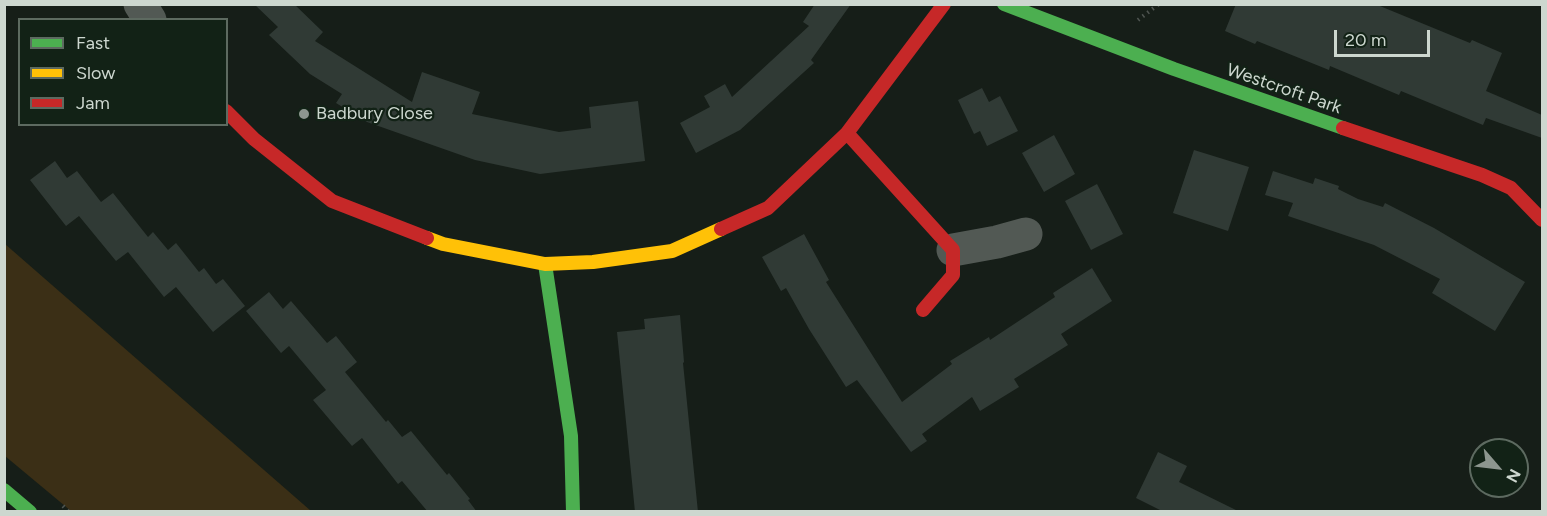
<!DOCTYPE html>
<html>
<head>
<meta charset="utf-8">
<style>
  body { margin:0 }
  #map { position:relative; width:1547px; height:516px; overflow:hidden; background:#161e18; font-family:Figtree,sans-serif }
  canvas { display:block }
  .frame { position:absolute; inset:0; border:6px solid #cdd7cf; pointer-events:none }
  .legend { position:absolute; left:18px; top:18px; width:210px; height:108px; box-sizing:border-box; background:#122216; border:2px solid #5d6a60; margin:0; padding:8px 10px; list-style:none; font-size:18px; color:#cdd7cf }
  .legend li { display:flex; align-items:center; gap:12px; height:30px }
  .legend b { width:30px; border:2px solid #5d6a60 }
  .north { position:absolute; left:1469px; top:438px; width:60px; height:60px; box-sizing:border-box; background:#122216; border:2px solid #5d6a60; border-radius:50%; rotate:118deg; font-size:16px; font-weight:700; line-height:24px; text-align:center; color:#cdd7cf }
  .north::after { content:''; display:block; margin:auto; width:21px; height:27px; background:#8d968f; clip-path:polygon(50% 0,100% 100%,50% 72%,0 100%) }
  .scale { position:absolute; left:1334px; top:30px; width:96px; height:27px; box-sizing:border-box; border:3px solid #cdd7cf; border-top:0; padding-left:8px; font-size:18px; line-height:21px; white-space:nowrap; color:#cdd7cf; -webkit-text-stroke:4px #122216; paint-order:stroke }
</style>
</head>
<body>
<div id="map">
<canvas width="1547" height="516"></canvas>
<div class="frame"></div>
<ul class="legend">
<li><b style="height:8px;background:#4caf50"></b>Fast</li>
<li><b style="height:8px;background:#ffc107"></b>Slow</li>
<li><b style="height:8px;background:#c62828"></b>Jam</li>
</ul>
<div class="north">N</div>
<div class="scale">20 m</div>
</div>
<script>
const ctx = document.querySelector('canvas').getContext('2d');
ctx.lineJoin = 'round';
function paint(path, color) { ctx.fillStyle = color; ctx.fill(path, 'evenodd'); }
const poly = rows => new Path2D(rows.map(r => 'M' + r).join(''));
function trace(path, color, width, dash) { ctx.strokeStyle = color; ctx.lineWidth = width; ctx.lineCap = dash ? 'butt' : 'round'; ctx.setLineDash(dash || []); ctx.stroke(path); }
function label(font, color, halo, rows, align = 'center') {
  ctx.font = font + ' Figtree,sans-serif'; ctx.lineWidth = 4.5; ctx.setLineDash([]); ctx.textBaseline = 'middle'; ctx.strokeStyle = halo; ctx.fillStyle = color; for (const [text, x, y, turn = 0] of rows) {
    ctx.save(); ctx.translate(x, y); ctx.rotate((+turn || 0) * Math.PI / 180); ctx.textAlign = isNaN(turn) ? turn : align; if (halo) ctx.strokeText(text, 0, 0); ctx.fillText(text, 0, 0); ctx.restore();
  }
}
paint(poly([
  [5,244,311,511,71,511,5,456]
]), '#3b2f16');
paint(poly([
  [254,4,294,4,323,32,315,41,412,102,422,72,480,92,472,114,559,132,591,128,589,107,638,101,645,161,540,174,475,160,367,122,336,103,342,94,310,74,269,35,278,27],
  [815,4,851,4,811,60,814,63,740,130,696,153,680,123,710,107,704,96,725,84,732,97,809,26,803,22],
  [1236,4,1375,4,1470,43,1472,40,1502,53,1486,91,1542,115,1542,138,1486,118,1483,125,1401,91,1399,95,1330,66,1329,70,1257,41,1255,44,1225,31],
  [982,88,989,102,1000,96,1018,131,987,146,980,131,974,134,958,100],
  [1054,135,1075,174,1044,192,1022,153],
  [1194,150,1249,167,1228,231,1173,213],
  [55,161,67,178,77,171,101,202,113,193,148,237,153,232,168,250,176,243,199,272,204,268,216,284,223,279,245,306,213,332,176,287,164,297,128,252,116,261,79,216,66,226,30,180],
  [1273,171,1313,184,1315,178,1339,186,1338,189,1358,199,1383,207,1385,203,1434,228,1525,282,1495,331,1432,293,1440,279,1374,245,1288,216,1293,203,1265,195],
  [1097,184,1123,234,1091,250,1065,201],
  [804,234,829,280,826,282,902,402,952,364,950,361,989,337,990,340,1055,297,1053,293,1092,268,1112,301,1061,334,1068,345,1014,379,1019,387,980,411,972,397,922,434,927,441,911,452,857,380,846,387,809,329,786,288,781,291,762,257],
  [269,292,283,309,291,301,327,343,336,336,357,362,345,372,386,422,388,420,402,437,411,431,447,475,449,473,470,499,468,500,477,512,428,512,402,481,398,484,362,438,352,446,313,400,326,390,289,346,281,353,246,311],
  [680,315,684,362,683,363,698,512,635,512,617,332,645,329,644,319],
  [1158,452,1187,466,1179,482,1240,512,1164,512,1136,498]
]), '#303a35');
trace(poly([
  [1138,20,1159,4],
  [63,506,69,512]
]), '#4f5551', 4, [1.5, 4.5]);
trace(poly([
  [140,4,150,20],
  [953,250,997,242,1026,234]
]), '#525954', 33);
trace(poly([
  [1004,4,1174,69,1343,128],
  [545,264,571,436,573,512],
  [4,490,30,512]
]), '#4caf50', 14);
trace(poly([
  [427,238,443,244,545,264,593,262,672,251,721,229]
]), '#ffc107', 14);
trace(poly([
  [226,111,254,139,332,201,427,238],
  [1343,128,1482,175,1511,188,1542,220],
  [847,133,953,250,953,275,923,310],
  [721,229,768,208,847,133,944,4]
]), '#c62828', 14);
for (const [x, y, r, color] of [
  [304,114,6,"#8d968f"]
]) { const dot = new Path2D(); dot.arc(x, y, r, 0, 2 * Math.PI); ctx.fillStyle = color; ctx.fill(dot); trace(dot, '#122216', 2); }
label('18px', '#cdd7cf', '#122216', [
  ["Westcroft Park",1284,89,19]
]);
label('18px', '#cdd7cf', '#122216', [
  ["Badbury Close",316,114]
], 'left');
</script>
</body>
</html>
